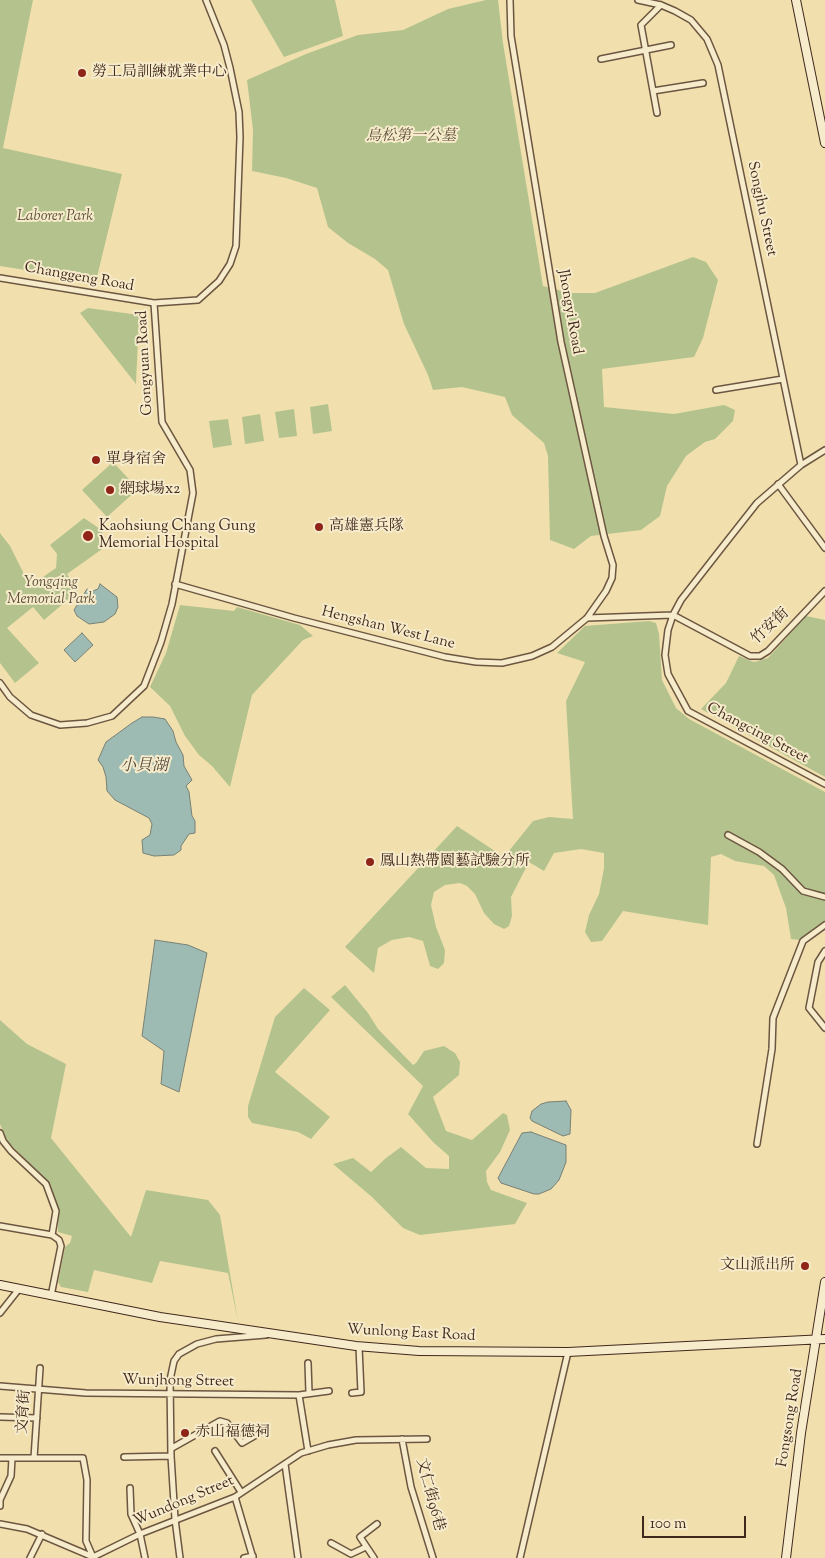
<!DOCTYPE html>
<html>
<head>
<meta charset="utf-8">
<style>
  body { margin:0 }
  #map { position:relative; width:825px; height:1558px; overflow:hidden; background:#f1e0ad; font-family:"Sorts Mill Goudy",serif }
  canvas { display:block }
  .scale { position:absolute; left:642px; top:1516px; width:104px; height:22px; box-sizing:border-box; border:2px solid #40281d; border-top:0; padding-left:6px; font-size:15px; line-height:18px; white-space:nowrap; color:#40281d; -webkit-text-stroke:4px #f6ebca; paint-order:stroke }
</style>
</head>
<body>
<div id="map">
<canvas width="825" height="1558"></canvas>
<div class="scale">100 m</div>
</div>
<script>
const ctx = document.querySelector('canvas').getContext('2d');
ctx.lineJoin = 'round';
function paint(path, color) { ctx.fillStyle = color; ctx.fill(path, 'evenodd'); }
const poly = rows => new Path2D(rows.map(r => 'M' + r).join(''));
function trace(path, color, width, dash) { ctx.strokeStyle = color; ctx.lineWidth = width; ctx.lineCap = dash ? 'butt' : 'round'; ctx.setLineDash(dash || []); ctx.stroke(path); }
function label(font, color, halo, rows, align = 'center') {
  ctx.font = font + ' "Sorts Mill Goudy","Noto Serif TC",serif'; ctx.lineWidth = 4; ctx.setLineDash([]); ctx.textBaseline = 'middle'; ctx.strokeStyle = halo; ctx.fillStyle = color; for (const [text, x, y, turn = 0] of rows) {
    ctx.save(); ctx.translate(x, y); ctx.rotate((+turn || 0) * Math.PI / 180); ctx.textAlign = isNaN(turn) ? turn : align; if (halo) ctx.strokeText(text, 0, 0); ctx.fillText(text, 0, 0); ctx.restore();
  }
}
paint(poly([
  [0,0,33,0,3,148,122,174,96,281,0,266],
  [251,0,335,0,343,36,284,57],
  [486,0,498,0,503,43,543,286,569,293,595,293,693,257,706,262,718,280,703,338,694,357,602,369,604,407,674,414,724,405,735,410,733,421,715,439,705,442,686,456,667,486,660,516,641,530,591,536,574,549,550,540,548,456,544,443,512,415,505,397,462,387,433,390,428,375,404,324,388,270,375,259,348,243,328,227,317,188,286,178,252,171,253,130,247,80,306,54,358,35,403,30,448,9],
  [88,308,139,315,136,384,80,313],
  [328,404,332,431,313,434,310,407],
  [294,409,297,436,279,438,275,412],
  [260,414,264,441,245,444,242,417],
  [228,419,232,445,213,448,209,421],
  [113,462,138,489,107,517,82,490],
  [84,518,100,529,105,537,105,547,67,574,78,591,44,620,33,607,7,628,39,663,15,683,0,663,0,533,10,546,30,586,56,568,57,554,50,545],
  [180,605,234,611,237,607,300,625,313,636,303,640,252,695,230,787,212,766,199,755,185,736,170,706,150,687,166,653],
  [806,616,825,620,825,777,701,709,726,683,739,656,754,662,768,658],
  [649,621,656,623,659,634,662,680,676,708,689,719,825,792,825,922,823,925,800,940,791,939,786,908,774,875,764,866,735,861,721,854,711,857,708,925,623,911,602,941,591,942,585,932,589,915,599,894,604,868,604,853,581,849,554,853,544,871,529,862,511,897,512,916,509,926,504,929,494,924,484,913,475,894,467,886,460,883,445,885,434,892,431,905,436,927,445,950,444,963,438,969,430,966,423,941,409,937,392,940,378,948,374,973,345,947,457,826,504,857,533,821,549,817,573,819,566,701,585,662,557,653,585,626],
  [345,985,368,1013,378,1029,413,1065,416,1063,424,1051,444,1046,455,1053,460,1062,459,1075,433,1097,446,1131,472,1140,503,1113,507,1115,510,1130,500,1152,486,1171,487,1182,491,1190,527,1203,515,1224,420,1235,403,1228,372,1197,333,1164,353,1158,371,1172,386,1158,401,1147,426,1168,449,1169,449,1156,433,1142,408,1114,423,1086,331,997],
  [304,988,330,1010,275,1072,330,1117,311,1139,298,1132,252,1123,248,1117,248,1106,275,1017],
  [0,1020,27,1044,66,1064,51,1138,131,1237,146,1190,208,1200,220,1215,238,1321,228,1273,160,1261,152,1283,94,1270,88,1292,61,1287,58,1282,65,1247,70,1243,72,1236,58,1232,58,1211,50,1184,7,1141,0,1124]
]), '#b4c38e');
const water = poly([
  [100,584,117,597,118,607,115,614,104,622,89,624,77,616,74,610,87,589,93,591,98,589,100,584],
  [82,633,93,645,75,662,64,650,82,633],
  [142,717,153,717,165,719,173,731,176,742,183,755,184,766,192,780,186,786,189,792,192,816,195,821,195,833,189,834,181,846,181,850,174,855,154,856,143,853,142,840,150,835,152,824,149,818,115,800,107,791,106,777,103,767,98,760,106,742,132,723,142,717],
  [155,940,188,945,207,953,179,1092,161,1084,164,1051,142,1036,155,940],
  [566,1101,571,1110,570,1134,563,1136,532,1121,530,1118,532,1111,541,1104,548,1102,566,1101],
  [531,1132,566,1145,566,1162,559,1180,551,1189,539,1194,534,1194,501,1183,498,1178,522,1133,531,1132]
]);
paint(water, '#9dbbb2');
trace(water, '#788076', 1);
const street = poly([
  [638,0,661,5,675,11,691,20,707,39,718,65,801,465],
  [601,59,671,45],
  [653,91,703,83],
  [657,113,641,25,661,5],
  [0,278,154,303,198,300,219,281,230,264,236,246,240,137,239,112,230,68,224,45,206,0],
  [716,390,783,379],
  [825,450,801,465,757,503,720,550,681,600,673,615,668,630,665,655,668,674,688,711,825,784],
  [778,484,825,548],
  [175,584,294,618,445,657,476,662,502,663,532,656,552,647,587,618,606,591,612,578,613,565,604,536,561,342,511,36,510,0],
  [673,615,750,656,760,656,768,651,825,591],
  [587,618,673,615],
  [0,683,10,697,31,715,60,725,87,723,112,716,144,686,161,642,172,604,193,493,190,470,162,422,154,303],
  [728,835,759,852,782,869,803,891,825,897],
  [825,951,818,962,809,1008,825,1028],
  [0,1133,3,1141,11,1151,46,1184,56,1211,52,1235],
  [757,1144,772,1049,773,1018,803,941,825,925],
  [0,1226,52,1235,59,1240,61,1246,51,1296],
  [0,1313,19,1289],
  [308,1363,309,1393],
  [0,1386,86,1393,299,1395,308,1451],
  [352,1393,361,1392,359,1347],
  [299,1395,329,1391],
  [0,1417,37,1418],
  [402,1439,411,1487,433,1558],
  [172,1448,220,1421,227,1423,242,1443,263,1431],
  [215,1451,241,1492],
  [124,1457,171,1456],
  [0,1458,83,1458,87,1480,86,1541,93,1557],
  [34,1458,40,1368],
  [285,1464,298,1558],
  [130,1488,131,1514,140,1534,145,1558],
  [235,1497,253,1558],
  [0,1506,0,1500,11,1476,12,1458],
  [0,1524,27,1529,93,1557],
  [331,1543,351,1554,366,1547],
  [93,1557,140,1534,235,1497,301,1453,328,1445,356,1440,427,1439],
  [30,1558,42,1534],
  [180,1558,175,1519,171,1456,170,1380,174,1361,179,1354,197,1344,216,1339,266,1335],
  [244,1558,253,1556],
  [374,1558,360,1537,377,1524],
  [520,1558,568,1352]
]);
const secondary = poly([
  [796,0,825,143],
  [0,1285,160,1317,356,1346,419,1351,568,1352,825,1339],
  [786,1558,801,1433,825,1282]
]);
trace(street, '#6c5641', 8);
trace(secondary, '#40281d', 10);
trace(street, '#f6ebca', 5);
trace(secondary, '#f6ebca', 8);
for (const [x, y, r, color] of [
  [82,73,5,"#8f2418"],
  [96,460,5,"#8f2418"],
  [110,490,5,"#8f2418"],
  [319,527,5,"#8f2418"],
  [88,536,6,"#8f2418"],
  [370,862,5,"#8f2418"],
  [805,1266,5,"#8f2418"],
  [185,1433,5,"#8f2418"]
]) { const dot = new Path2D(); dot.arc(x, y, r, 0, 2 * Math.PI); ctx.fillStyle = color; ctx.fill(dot); trace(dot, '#f6ebca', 2); }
label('15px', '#40281d', '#f6ebca', [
  ["勞工局訓練就業中心",92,73],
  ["單身宿舍",106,460],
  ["網球場x2",120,490],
  ["Kaohsiung Chang Gung",99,527],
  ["Memorial Hospital",99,544],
  ["高雄憲兵隊",329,527],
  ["鳳山熱帶園藝試驗分所",380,862],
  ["文山派出所",795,1266,"right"],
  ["赤山福德祠",195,1433]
], 'left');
label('italic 15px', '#5d4f39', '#f6ebca', [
  ["鳥松第一公墓",411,137],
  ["Laborer Park",55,217],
  ["Yongqing",51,583],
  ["Memorial Park",51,600]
]);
label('15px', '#40281d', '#f6ebca', [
  ["Songjhu Street",761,209,78],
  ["Changgeng Road",79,278,10],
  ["Jhongyi Road",569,312,80],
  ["Gongyuan Road",146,363,-93],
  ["竹安街",771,627,-43],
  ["Hengshan West Lane",388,629,14],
  ["Changcing Street",757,734,28],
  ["Wunlong East Road",411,1334,3],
  ["Wunjhong Street",178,1382,1],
  ["文育街",25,1412,-86],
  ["Fongsong Road",791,1418,-81],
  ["文仁街96巷",429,1495,75],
  ["Wundong Street",184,1502,-23]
]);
label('italic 16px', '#574d42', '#f6ebca', [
  ["小貝湖",144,767]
]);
</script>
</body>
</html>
